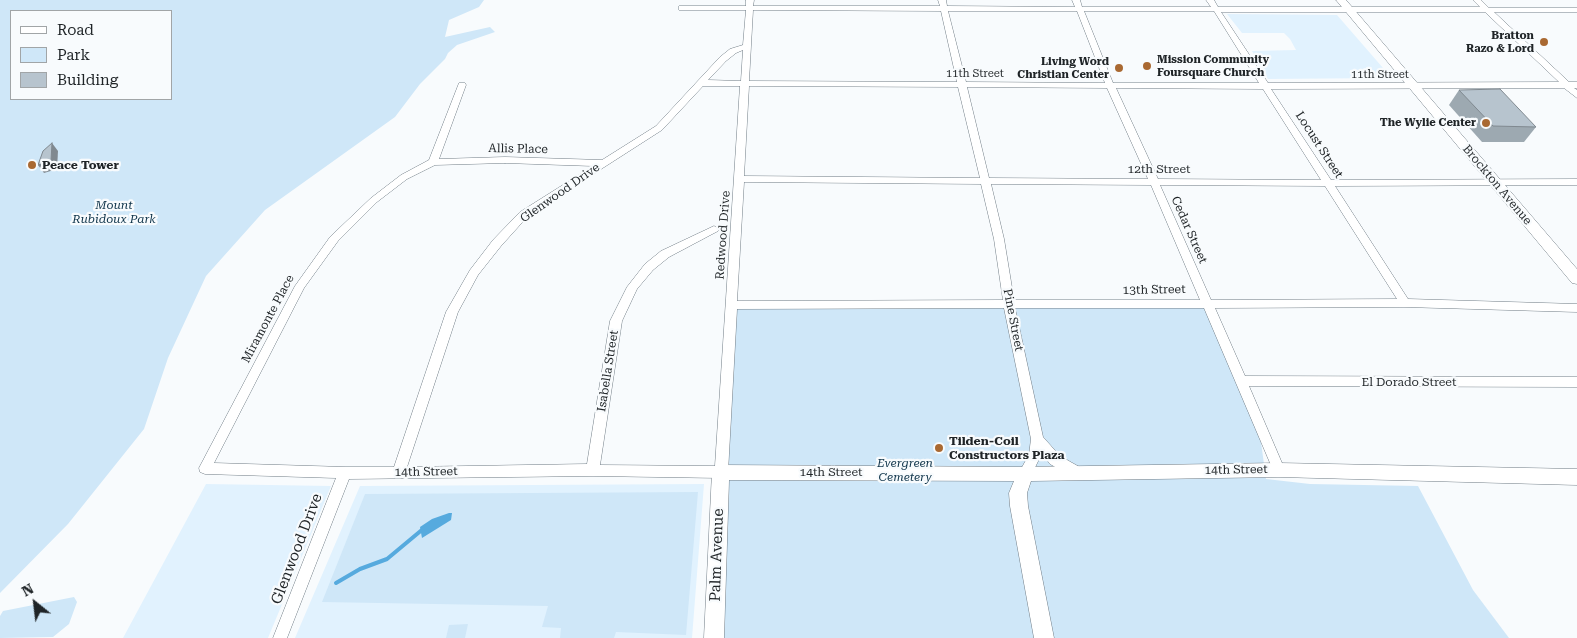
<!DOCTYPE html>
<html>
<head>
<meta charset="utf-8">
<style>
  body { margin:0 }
  #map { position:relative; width:1577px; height:638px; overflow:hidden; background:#f8fbfd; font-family:"Roboto Serif",serif }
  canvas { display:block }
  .legend { position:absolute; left:10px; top:10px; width:162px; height:90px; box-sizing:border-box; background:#f8fbfd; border:1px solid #a1a5a7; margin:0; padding:6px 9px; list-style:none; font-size:15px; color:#1f2427 }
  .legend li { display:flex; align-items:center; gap:10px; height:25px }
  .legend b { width:25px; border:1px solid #a1a5a7 }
  .north { position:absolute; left:10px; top:578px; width:50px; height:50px; -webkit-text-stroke:4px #f8fbfd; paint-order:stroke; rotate:331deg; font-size:14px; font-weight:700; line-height:20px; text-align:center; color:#1f2427 }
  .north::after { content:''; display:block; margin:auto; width:18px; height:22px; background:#1f2427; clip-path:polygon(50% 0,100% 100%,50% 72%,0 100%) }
</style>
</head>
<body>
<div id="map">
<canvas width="1577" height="638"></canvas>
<ul class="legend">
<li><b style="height:6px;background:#fff"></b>Road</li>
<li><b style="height:14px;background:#cfe7f8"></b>Park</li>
<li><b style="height:14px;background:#b7c4ce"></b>Building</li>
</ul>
<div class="north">N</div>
</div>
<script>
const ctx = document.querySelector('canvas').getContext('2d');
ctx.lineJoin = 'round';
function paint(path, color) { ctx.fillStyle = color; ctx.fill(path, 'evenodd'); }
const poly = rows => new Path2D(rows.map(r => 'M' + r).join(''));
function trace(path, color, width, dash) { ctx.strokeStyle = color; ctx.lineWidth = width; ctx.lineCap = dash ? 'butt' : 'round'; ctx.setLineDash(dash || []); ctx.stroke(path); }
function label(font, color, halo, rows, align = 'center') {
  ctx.font = font + ' "Roboto Serif",serif'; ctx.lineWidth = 4.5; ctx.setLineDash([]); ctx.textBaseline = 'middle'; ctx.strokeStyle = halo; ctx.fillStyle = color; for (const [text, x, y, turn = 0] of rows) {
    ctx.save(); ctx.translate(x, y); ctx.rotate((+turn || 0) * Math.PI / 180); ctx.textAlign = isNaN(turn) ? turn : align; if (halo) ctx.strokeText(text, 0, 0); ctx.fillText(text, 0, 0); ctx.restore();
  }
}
paint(poly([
  [1227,14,1337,15,1390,76,1384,78,1268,79,1252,51,1296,50,1290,39,1284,33,1242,33],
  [206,484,331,486,268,638,123,638],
  [704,484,692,638,295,638,360,486]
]), '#e1f2fe');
paint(poly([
  [0,0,484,0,479,7,449,20,445,37,490,27,495,32,457,45,448,53,445,59,420,84,395,117,265,210,206,276,168,358,144,429,68,524,0,593],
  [11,11,171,11,171,99,11,99],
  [731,301,1206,302,1251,410,1261,442,1266,479,1310,484,1418,486,1473,590,1509,638,719,638],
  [698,492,686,635,616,632,614,638,560,638,561,628,542,627,548,606,322,602,365,494],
  [74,597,77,602,69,624,53,637,0,638,0,616,3,611],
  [468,624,465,638,446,638,449,625]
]), '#cfe7f8');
paint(poly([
  [449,513,452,513,451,520,422,538,420,527,432,519]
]), '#56aade');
trace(poly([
  [336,583,360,569,387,559,423,529]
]), '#56aade', 4);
const street = poly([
  [746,0,754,0,753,6,940,6,938,0,946,0,947,6,1075,7,1072,0,1080,0,1082,7,1211,7,1206,0,1214,0,1218,7,1480,7,1473,0,1481,0,1489,8,1577,8,1577,12,1494,12,1569,82,1577,82,1577,88,1574,88,1577,90,1577,98,1564,88,1271,89,1331,180,1577,179,1577,185,1335,186,1408,299,1577,304,1577,312,1405,307,1215,308,1245,376,1577,377,1577,387,1249,386,1285,470,1284,474,1279,476,1274,474,1273,470,1204,308,1015,308,1043,437,1060,456,1083,469,1085,473,1083,477,1078,479,1073,477,1050,464,1042,453,1030,478,1025,480,1020,478,1018,474,1029,455,1031,439,1004,308,737,309,728,472,726,476,721,478,593,476,349,479,287,638,273,638,336,478,205,474,200,472,199,468,295,286,330,237,371,198,401,175,429,160,459,83,465,83,466,85,439,159,505,157,602,160,656,126,720,57,730,49,743,45,746,10,679,10,679,6,746,6,746,0],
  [753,10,941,11,957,82,749,81,753,10],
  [948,11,1077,11,1105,83,966,82,948,11],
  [1084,11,1214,11,1259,83,1113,83,1084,11],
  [1221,12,1485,12,1559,82,1268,83,1221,12],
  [743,50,741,81,708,80,726,61,736,53,743,50],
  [703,86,740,86,715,466,600,465,622,321,637,289,653,270,669,257,718,231,719,229,714,226,661,251,645,264,627,287,610,321,587,464,407,467,458,312,478,275,501,246,528,216,662,130,703,86],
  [749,86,958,87,980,178,744,176,749,86],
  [967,87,1107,88,1148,179,989,178,967,87],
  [1116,88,1263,89,1321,180,1158,179,1116,88],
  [505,163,593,166,520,212,493,240,470,270,446,312,394,467,345,467,214,463,304,288,338,241,377,202,407,179,435,165,505,163],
  [744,182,981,184,994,239,1003,300,737,301,744,182],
  [991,184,1151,185,1200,300,1014,300,1004,239,991,184],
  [1160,185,1325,186,1397,299,1211,300,1160,185]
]);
const secondary = poly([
  [1336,0,1346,0,1577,269,1577,284,1572,283,1336,0],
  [1279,463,1577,469,1577,485,1279,477,1031,481,1027,493,1028,506,1054,638,1034,638,1010,506,1009,493,1014,481,729,480,724,638,704,638,712,472,715,467,721,465,1025,467,1279,463]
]);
trace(street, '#727e87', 1);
trace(secondary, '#727e87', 1);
paint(street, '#fff');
paint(secondary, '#fff');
paint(poly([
  [1459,90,1536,127,1524,142,1482,142,1449,105]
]), '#9da9b1');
paint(poly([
  [52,143,58,151,57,169,44,173,38,165]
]), '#808990');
const building = poly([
  [1500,89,1536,127,1493,126,1459,90,1500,89],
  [52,143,51,161,38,165,43,151,52,143]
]);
paint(building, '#b7c4ce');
trace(building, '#808990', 1);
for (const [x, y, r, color] of [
  [1544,42,5,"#a96932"],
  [1147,66,5,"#a96932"],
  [1119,68,5,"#a96932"],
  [1486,123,5,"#a96932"],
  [32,165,5,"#a96932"],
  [939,448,5,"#a96932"]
]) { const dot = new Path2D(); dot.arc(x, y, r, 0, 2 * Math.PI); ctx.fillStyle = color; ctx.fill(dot); trace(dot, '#f8fbfd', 2); }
label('bold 11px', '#1f2427', '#f8fbfd', [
  ["Bratton",1534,36],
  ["Razo & Lord",1534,49],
  ["Mission Community",1157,60,"left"],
  ["Foursquare Church",1157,73,"left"],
  ["Living Word",1109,62],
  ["Christian Center",1109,75],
  ["The Wylie Center",1476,123]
], 'right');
label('11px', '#1f2427', '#f8fbfd', [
  ["11th Street",975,74],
  ["11th Street",1380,75]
]);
label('12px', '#1f2427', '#f8fbfd', [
  ["Locust Street",1319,145,57],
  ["Allis Place",518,149,1],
  ["12th Street",1159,169],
  ["Brockton Avenue",1497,185,50],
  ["Glenwood Drive",560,193,-35],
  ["Cedar Street",1189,230,66],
  ["Redwood Drive",723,235,-86],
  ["13th Street",1154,290,-1],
  ["Miramonte Place",268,319,-62],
  ["Pine Street",1013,320,79],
  ["Isabella Street",608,371,-81],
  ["El Dorado Street",1409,382],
  ["14th Street",1236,470,-1],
  ["14th Street",426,472,-1],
  ["14th Street",831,472]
]);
label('bold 12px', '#1f2427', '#f8fbfd', [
  ["Peace Tower",42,165],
  ["Tilden-Coil",949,441],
  ["Constructors Plaza",949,455]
], 'left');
label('italic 12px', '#0f344a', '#f8fbfd', [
  ["Mount",114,205],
  ["Rubidoux Park",114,219],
  ["Evergreen",905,463],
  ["Cemetery",905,477]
]);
label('15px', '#1f2427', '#f8fbfd', [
  ["Glenwood Drive",297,549,-69],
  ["Palm Avenue",717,555,-88]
]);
</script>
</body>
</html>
